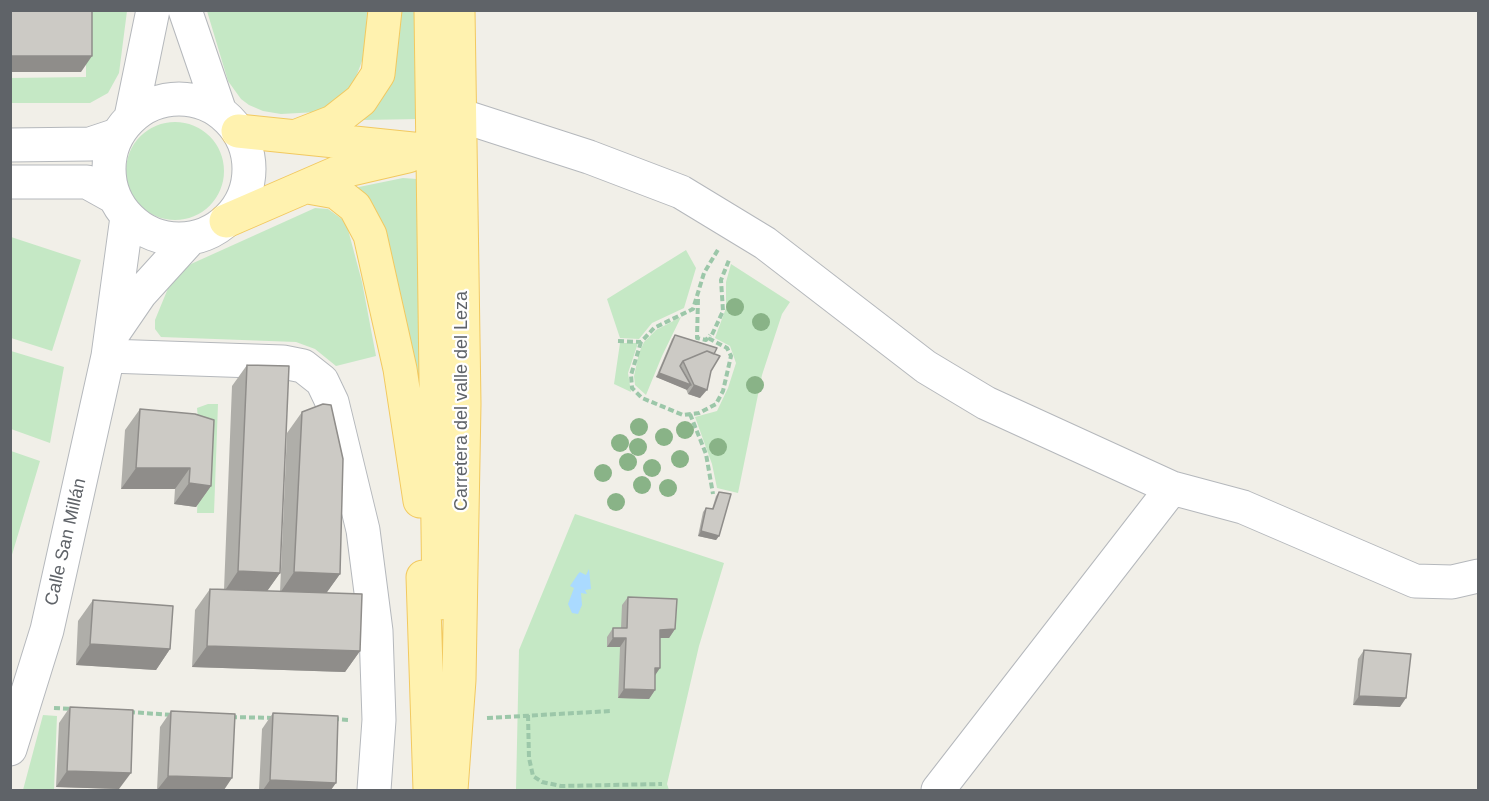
<!DOCTYPE html>
<html>
<head>
<meta charset="utf-8">
<style>
  body { margin:0 }
  #map { position:relative; width:1489px; height:801px; overflow:hidden; background:#f1efe8; font-family:Helvetica,sans-serif }
  canvas { display:block }
  .frame { position:absolute; inset:0; border:12px solid #5f6368; pointer-events:none }
</style>
</head>
<body>
<div id="map">
<canvas width="1489" height="801"></canvas>
<div class="frame"></div>
</div>
<script>
const ctx = document.querySelector('canvas').getContext('2d');
ctx.lineJoin = 'round';
function paint(path, color) { ctx.fillStyle = color; ctx.fill(path, 'evenodd'); }
const poly = rows => new Path2D(rows.map(r => 'M' + r).join(''));
function trace(path, color, width, dash) { ctx.strokeStyle = color; ctx.lineWidth = width; ctx.lineCap = dash ? 'butt' : 'round'; ctx.setLineDash(dash || []); ctx.stroke(path); }
function label(font, color, halo, rows, align = 'center') {
  ctx.font = font + ' Helvetica,sans-serif'; ctx.lineWidth = 4.5; ctx.setLineDash([]); ctx.textBaseline = 'middle'; ctx.strokeStyle = halo; ctx.fillStyle = color; for (const [text, x, y, turn = 0] of rows) {
    ctx.save(); ctx.translate(x, y); ctx.rotate((+turn || 0) * Math.PI / 180); ctx.textAlign = isNaN(turn) ? turn : align; if (halo) ctx.strokeText(text, 0, 0); ctx.fillText(text, 0, 0); ctx.restore();
  }
}
paint(poly([
  [86,11,127,11,119,73,108,93,90,103,11,103,10,78,86,77],
  [207,11,367,11,365,53,350,93,317,112,281,114,263,111,249,105,241,99,228,81],
  [396,11,418,11,420,119,363,120,358,118],
  '126 171a49 49 0 1 1 98 0a49 49 0 1 1-98 0Z',
  [403,178,417,179,420,425,349,189],
  [315,208,328,209,346,222,362,282,376,356,336,366,315,349,296,342,161,337,155,329,155,320,171,281,179,272,191,264],
  [11,237,81,260,52,351,11,338],
  [686,250,696,268,684,308,652,323,639,339,620,338,607,299],
  [731,264,790,302,782,314,762,375,738,493,717,488,712,464,695,417,717,411,728,388,736,363,730,346,715,338,726,308,726,282],
  [681,317,662,356,646,395,635,385,634,376,639,353,644,342,656,330],
  [620,343,638,343,628,373,631,392,614,384],
  [11,351,64,367,50,443,11,429],
  [208,404,218,404,214,513,197,513,200,441,197,408],
  [11,451,40,461,11,558,10,451],
  [575,514,724,563,699,646,667,784,669,790,516,790,519,650],
  [43,715,57,716,54,790,23,790]
]), '#c5e8c5');
paint(poly([
  [589,569,591,589,585,590,587,594,581,593,582,605,578,614,572,613,568,604,574,588,570,586,578,574,580,572,586,575]
]), '#aadaff');
const minor = poly([
  [185,10,220,112],
  '109 169a70 70 0 1 1 140 0a70 70 0 1 1-140 0Z',
  [459,115,589,157,681,192,765,243,926,367,986,403,1172,488,1243,507,1415,581,1452,582,1478,576],
  [131,117,153,10],
  [10,145,90,144,117,135],
  [10,182,87,182,114,197],
  [114,332,140,294,190,239],
  [108,356,283,362,303,366,322,381,332,402,363,530,376,631,379,720,374,790],
  [10,749,47,630,108,356,127,217],
  [938,790,1172,488]
]);
const major = poly([
  [431,10,439,603],
  [238,131,432,151,445,168],
  [297,136,333,122,361,100,378,74,385,10],
  [308,187,336,192,355,207,370,235,400,369,420,501],
  [226,221,339,172,408,156],
  [423,577,430,790],
  [451,790,459,680,464,404,458,10]
]);
trace(minor, '#b5b8bc', 35);
trace(major, '#f2c960', 35);
trace(poly([
  [698,299,697,338,706,340,710,335],
  [618,341,641,342,654,328,693,309,704,273,719,248],
  [641,342,631,375,632,388,642,398,683,415,699,413,716,404,723,391,731,356,727,348,710,339,723,311,721,280,729,260],
  [690,414,706,454,713,494],
  [54,708,74,709],
  [129,712,173,715],
  [528,715,529,758,533,776,542,782,561,786,662,784],
  [231,717,275,718],
  [487,718,611,711],
  [333,719,350,720]
]), '#9cc7a9', 4, [6, 3]);
trace(minor, '#fff', 33);
trace(major, '#fff2af', 33);
ctx.fillStyle = '#89b387';
for (const [x, y] of [
  [735,307],
  [761,322],
  [755,385],
  [639,427],
  [685,430],
  [664,437],
  [620,443],
  [638,447],
  [718,447],
  [680,459],
  [628,462],
  [652,468],
  [603,473],
  [642,485],
  [668,488],
  [616,502]
]) { ctx.beginPath(); ctx.arc(x, y, 9, 0, 2 * Math.PI); ctx.fill(); }
paint(poly([
  [675,335,714,354,711,371,700,398,688,394,686,389,656,377,672,339],
  [247,365,280,573,267,591,280,592,287,433,302,412,340,574,326,593,360,651,345,672,192,667,195,610,210,589,224,590,232,386],
  [140,409,211,486,196,507,174,504,175,489,121,489,125,430],
  [719,492,719,536,716,540,698,536,703,512,706,508,712,509,716,496],
  [628,597,675,629,669,638,660,638,655,675,655,690,649,699,618,698,620,647,607,647,607,637,613,628,621,628,622,605],
  [93,600,170,649,156,670,76,665,78,621],
  [1364,650,1400,707,1353,705,1358,659],
  [70,707,119,789,56,787,59,723],
  [171,711,224,790,157,790,160,727],
  [273,713,331,790,259,790,262,729]
]), '#afaea9');
paint(poly([
  [10,56,92,56,81,72,10,72],
  [659,373,691,385,687,390,656,377],
  [694,385,707,390,700,398,688,394],
  [136,468,190,468,175,489,121,489],
  [189,483,211,486,196,507,174,504],
  [701,531,719,536,716,540,698,536],
  [238,571,280,573,265,594,224,592],
  [294,572,340,574,325,595,280,593],
  [675,629,669,638,654,638,660,630],
  [613,638,626,638,620,647,607,647],
  [90,644,170,649,156,670,76,665],
  [207,646,360,651,345,672,192,667],
  [655,668,660,668,654,677],
  [624,689,655,690,649,699,618,698],
  [1359,696,1406,698,1400,707,1353,705],
  [67,771,131,773,119,789,56,787],
  [168,776,232,778,224,790,157,790],
  [270,780,336,783,331,790,263,790]
]), '#8f8d8a');
const building = poly([
  [10,10,92,10,92,56,10,56,10,10],
  [675,335,717,348,714,354,707,351,683,361,680,366,691,385,659,373,675,335],
  [707,351,720,356,711,371,707,390,694,385,683,361,707,351],
  [247,365,289,366,280,573,238,571,247,365],
  [323,404,331,405,343,459,340,574,294,572,302,412,323,404],
  [140,409,195,414,214,420,211,486,189,483,190,468,136,468,140,409],
  [719,492,731,494,719,536,701,531,706,508,713,509,719,492],
  [210,589,362,594,360,651,207,646,210,589],
  [628,597,677,599,675,629,660,630,660,668,655,668,655,690,624,689,626,638,613,638,613,628,627,628,628,597],
  [93,600,173,606,170,649,90,644,93,600],
  [1364,650,1411,654,1406,698,1359,696,1364,650],
  [70,707,133,710,131,773,67,771,70,707],
  [171,711,235,714,232,778,168,776,171,711],
  [273,713,338,716,336,783,270,780,273,713]
]);
paint(building, '#cccac5');
trace(building, '#8f8d8a', 1.5);
label('18px', '#5f6368', '#fff', [
  ["Carretera del valle del Leza",462,401,-90],
  ["Calle San Millán",66,542,-77]
]);
</script>
</body>
</html>
